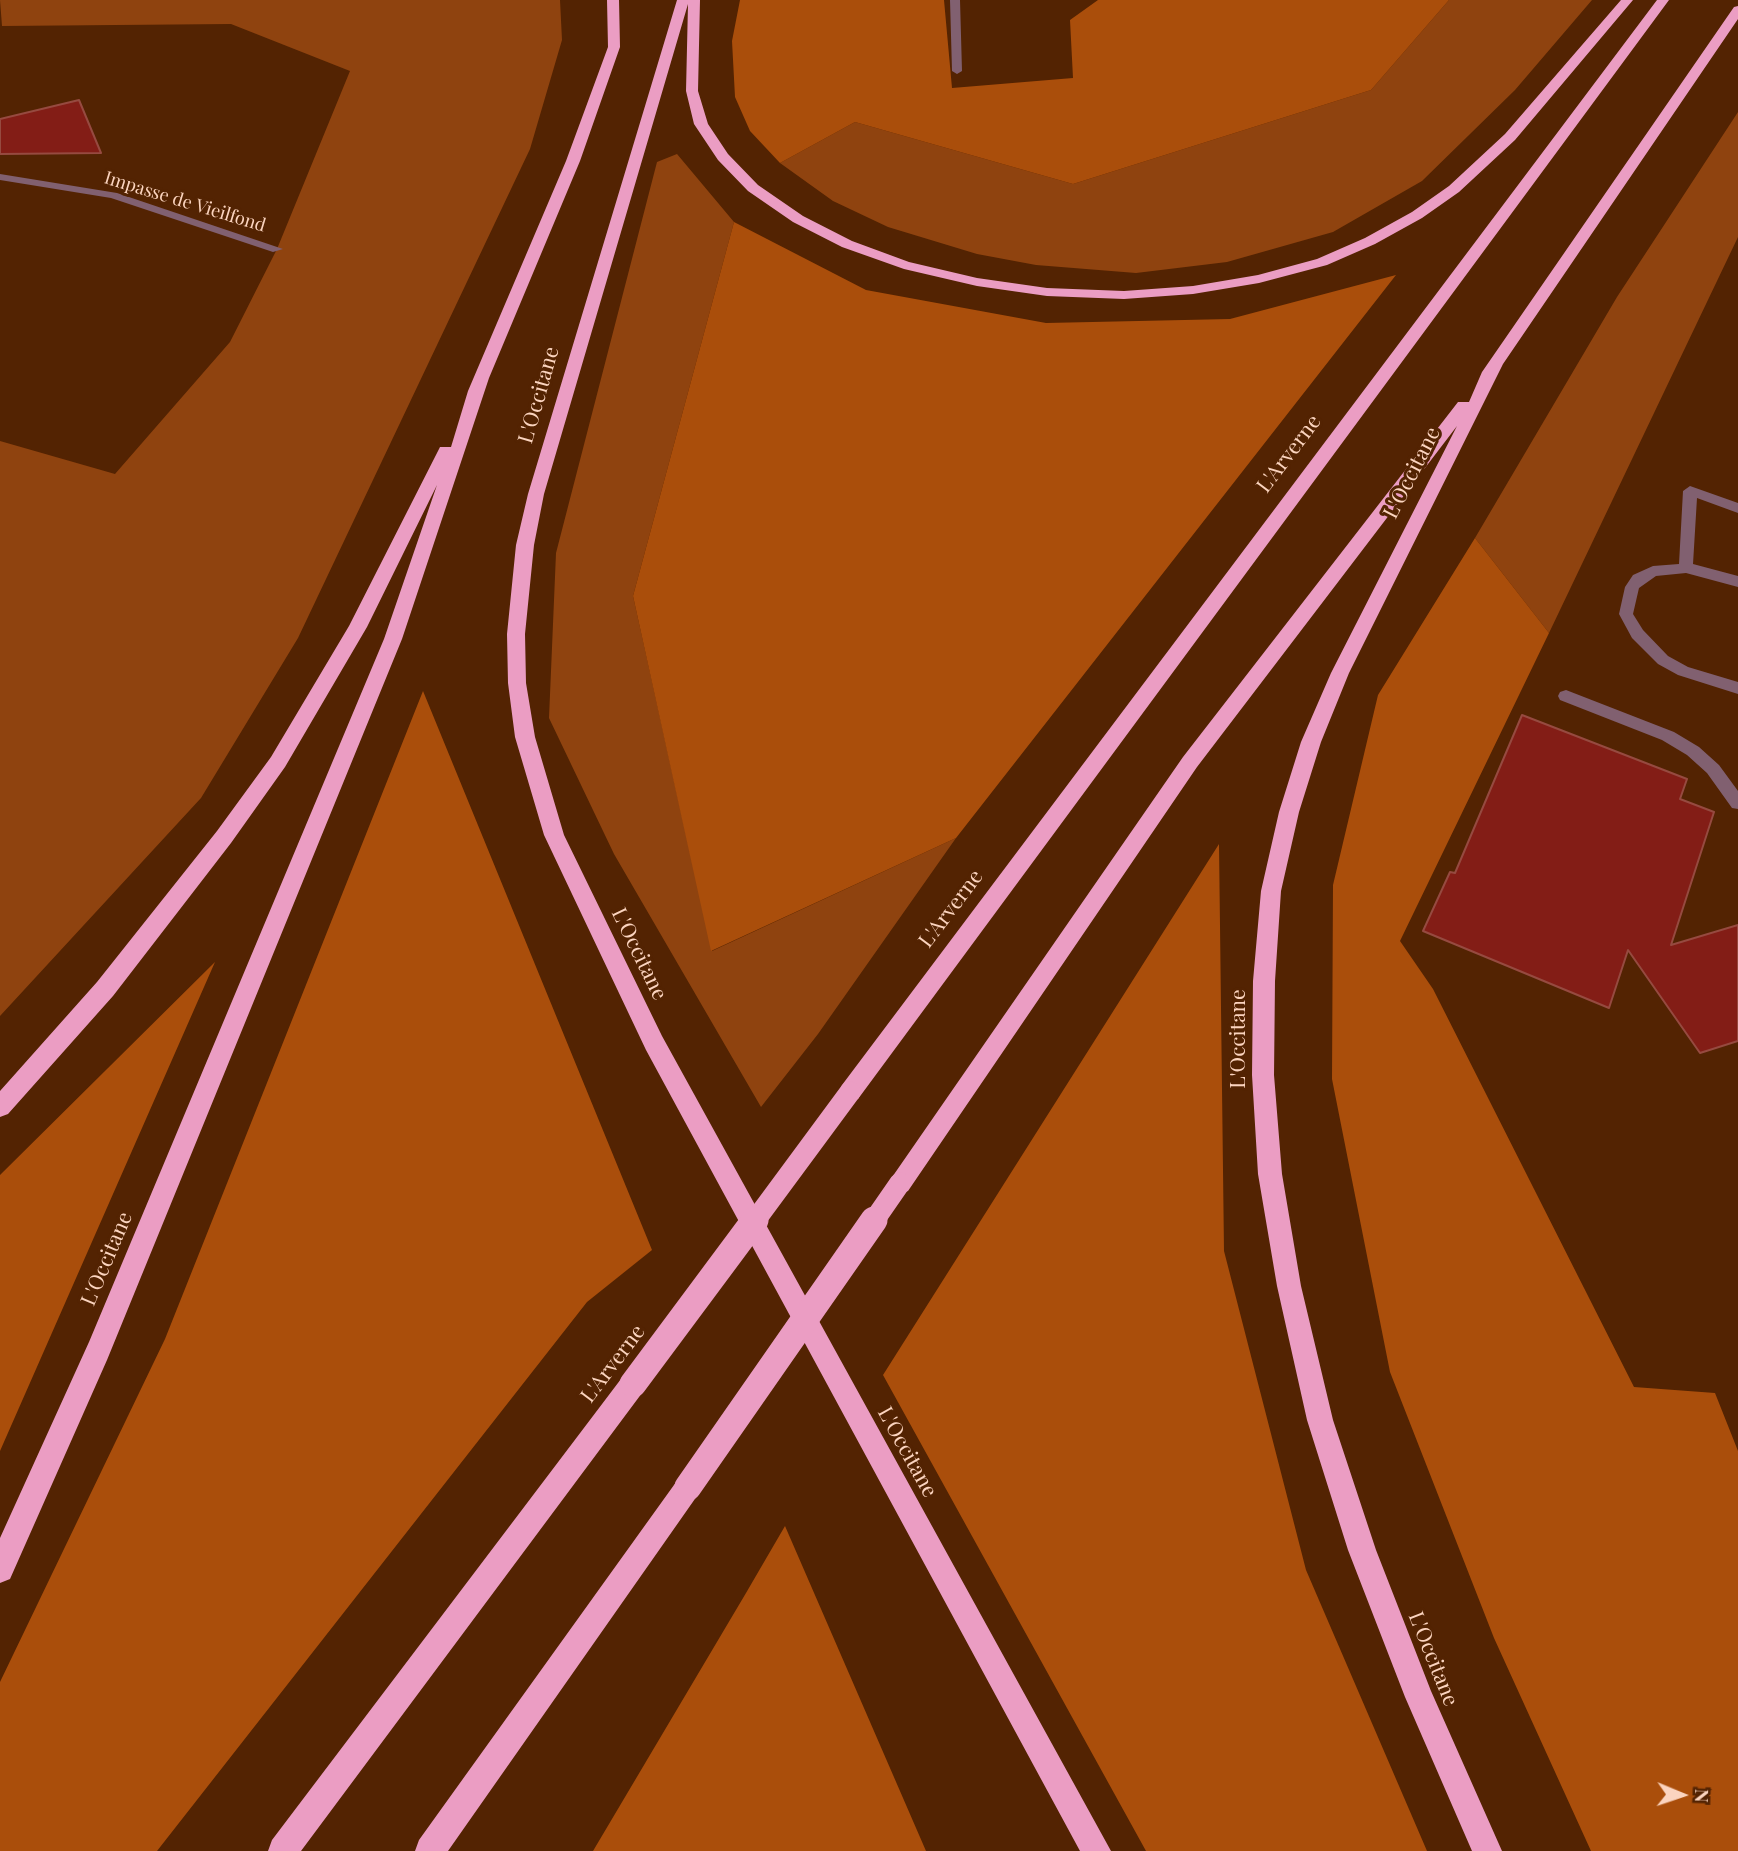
<!DOCTYPE html>
<html>
<head>
<meta charset="utf-8">
<style>
  body { margin:0 }
  #map { position:relative; width:1738px; height:1851px; overflow:hidden; background:#532302; font-family:"Playfair Display",serif }
  canvas { display:block }
  .north { position:absolute; left:1647px; top:1760px; width:70px; height:70px; -webkit-text-stroke:5px #532302; paint-order:stroke; rotate:92deg; font-size:19px; font-weight:700; line-height:28px; text-align:center; color:#fbd4bf }
  .north::after { content:''; display:block; margin:auto; width:24px; height:32px; background:#fbd4bf; clip-path:polygon(50% 0,100% 100%,50% 72%,0 100%) }
</style>
</head>
<body>
<div id="map">
<canvas width="1738" height="1851"></canvas>
<div class="north">N</div>
</div>
<script>
const ctx = document.querySelector('canvas').getContext('2d');
ctx.lineJoin = 'round';
function paint(path, color) { ctx.fillStyle = color; ctx.fill(path, 'evenodd'); }
const poly = rows => new Path2D(rows.map(r => 'M' + r).join(''));
function trace(path, color, width, dash) { ctx.strokeStyle = color; ctx.lineWidth = width; ctx.lineCap = dash ? 'butt' : 'round'; ctx.setLineDash(dash || []); ctx.stroke(path); }
function label(font, color, halo, rows, align = 'center') {
  ctx.font = font + ' "Playfair Display",serif'; ctx.lineWidth = 6; ctx.setLineDash([]); ctx.textBaseline = 'middle'; ctx.strokeStyle = halo; ctx.fillStyle = color; for (const [text, x, y, turn = 0] of rows) {
    ctx.save(); ctx.translate(x, y); ctx.rotate((+turn || 0) * Math.PI / 180); ctx.textAlign = isNaN(turn) ? turn : align; if (halo) ctx.strokeText(text, 0, 0); ctx.fillText(text, 0, 0); ctx.restore();
  }
}
paint(poly([
  [0,0,560,0,562,40,530,149,298,638,201,798,0,1016,0,441,115,474,230,342,277,249,350,71,231,24,2,26],
  [1449,0,1592,0,1515,90,1422,181,1333,232,1227,262,1136,273,1036,265,977,254,888,227,833,201,780,163,855,122,1073,184,1371,90],
  [1738,112,1738,237,1549,633,1475,538,1617,297],
  [677,154,734,222,633,596,712,951,956,838,818,1034,761,1107,614,854,549,718,556,553,657,162]
]), '#8f430f');
paint(poly([
  [740,0,944,0,952,88,1073,78,1070,20,1098,0,1449,0,1371,90,1073,184,855,122,780,163,750,131,735,97,732,41],
  [734,222,866,290,1046,323,1230,319,1396,275,956,838,711,951,633,596],
  [1475,538,1549,633,1400,941,1433,989,1634,1387,1715,1393,1738,1451,1738,1851,1591,1851,1494,1638,1390,1372,1332,1079,1333,885,1378,695],
  [423,691,652,1250,587,1302,157,1851,0,1851,0,1682,165,1339],
  [1219,844,1224,1251,1306,1570,1427,1851,1146,1851,883,1375],
  [215,962,0,1451,0,1175],
  [785,1526,926,1851,593,1851,746,1593]
]), '#aa4e0b');
const building = poly([
  [79,100,101,153,0,154,0,119,79,100],
  [1522,715,1687,779,1680,799,1714,812,1671,945,1738,925,1738,1041,1700,1053,1628,950,1609,1008,1423,931,1450,872,1455,873,1522,715]
]);
paint(building, '#831d16');
trace(building, '#964a40', 2);
paint(poly([
  [950,0,960,0,962,71,957,74,952,71,950,0],
  [0,174,117,193,283,249,273,252,111,198,0,180,0,174],
  [1690,486,1738,503,1738,513,1697,498,1693,564,1738,576,1738,587,1686,573,1656,576,1639,588,1633,614,1643,630,1668,656,1688,667,1738,682,1738,694,1678,675,1658,664,1632,638,1619,614,1625,587,1633,575,1653,566,1679,564,1683,491,1690,486],
  [1566,690,1674,732,1699,747,1719,765,1738,791,1738,809,1732,808,1707,773,1687,755,1662,740,1560,700,1558,696,1560,692,1566,690]
]), '#816070');
paint(poly([
  [607,0,619,0,620,47,580,161,489,378,402,639,107,1360,10,1579,0,1583,0,1538,89,1342,384,639,437,485,367,627,285,767,231,843,113,996,8,1114,0,1117,0,1091,97,982,217,831,271,757,349,626,438,451,440,447,451,447,468,391,566,161,608,47,607,0],
  [677,0,700,0,698,91,708,124,728,154,758,185,803,216,852,241,909,262,977,278,1047,288,1124,291,1193,286,1258,275,1317,259,1365,238,1412,212,1449,186,1505,134,1621,0,1633,0,1515,140,1459,192,1422,218,1375,244,1327,265,1259,283,1193,294,1124,299,1047,296,977,286,904,269,842,247,793,222,748,191,718,160,694,124,686,91,688,4,544,494,534,545,525,634,526,683,535,737,564,835,662,1036,1111,1851,1080,1851,646,1050,544,835,515,737,508,683,507,634,516,545,528,494,677,0],
  [1657,0,1669,0,858,1099,850,1102,842,1099,839,1092,842,1085,1657,0],
  [1738,6,1738,19,1503,364,1349,673,1321,742,1299,812,1281,891,1275,981,1274,1075,1282,1174,1301,1286,1333,1420,1376,1550,1431,1691,1502,1851,1472,1851,1405,1697,1348,1550,1307,1420,1277,1286,1258,1174,1252,1075,1253,981,1261,891,1279,812,1301,742,1331,673,1457,426,1197,767,908,1191,900,1194,892,1191,888,1183,1183,757,1458,402,1469,402,1482,372,1734,7,1738,6],
  [633,1371,642,1375,646,1384,642,1393,301,1851,268,1851,272,1840,624,1375,633,1371],
  [688,1474,697,1478,701,1487,697,1496,448,1851,415,1851,419,1840,679,1478,688,1474]
]), '#eb9dc3');
trace(poly([
  [754,1222,850,1092],
  [873,1222,900,1183]
]), '#eb9dc3', 21);
trace(poly([
  [633,1384,755,1220],
  [688,1487,874,1220]
]), '#eb9dc3', 27);
label('18px', '#fbd4bf', '#532302', [
  ["Impasse de Vieilfond",185,202,17]
]);
label('21px', '#fbd4bf', '#532302', [
  ["L'Occitane",539,395,-74],
  ["L'Arverne",1289,454,-53],
  ["L'Occitane",1412,473,-63],
  ["L'Arverne",951,909,-53],
  ["L'Occitane",639,954,64],
  ["L'Occitane",1238,1039,-90],
  ["L'Occitane",107,1259,-67],
  ["L'Arverne",613,1364,-53],
  ["L'Occitane",907,1452,61],
  ["L'Occitane",1433,1659,68]
]);
</script>
</body>
</html>
